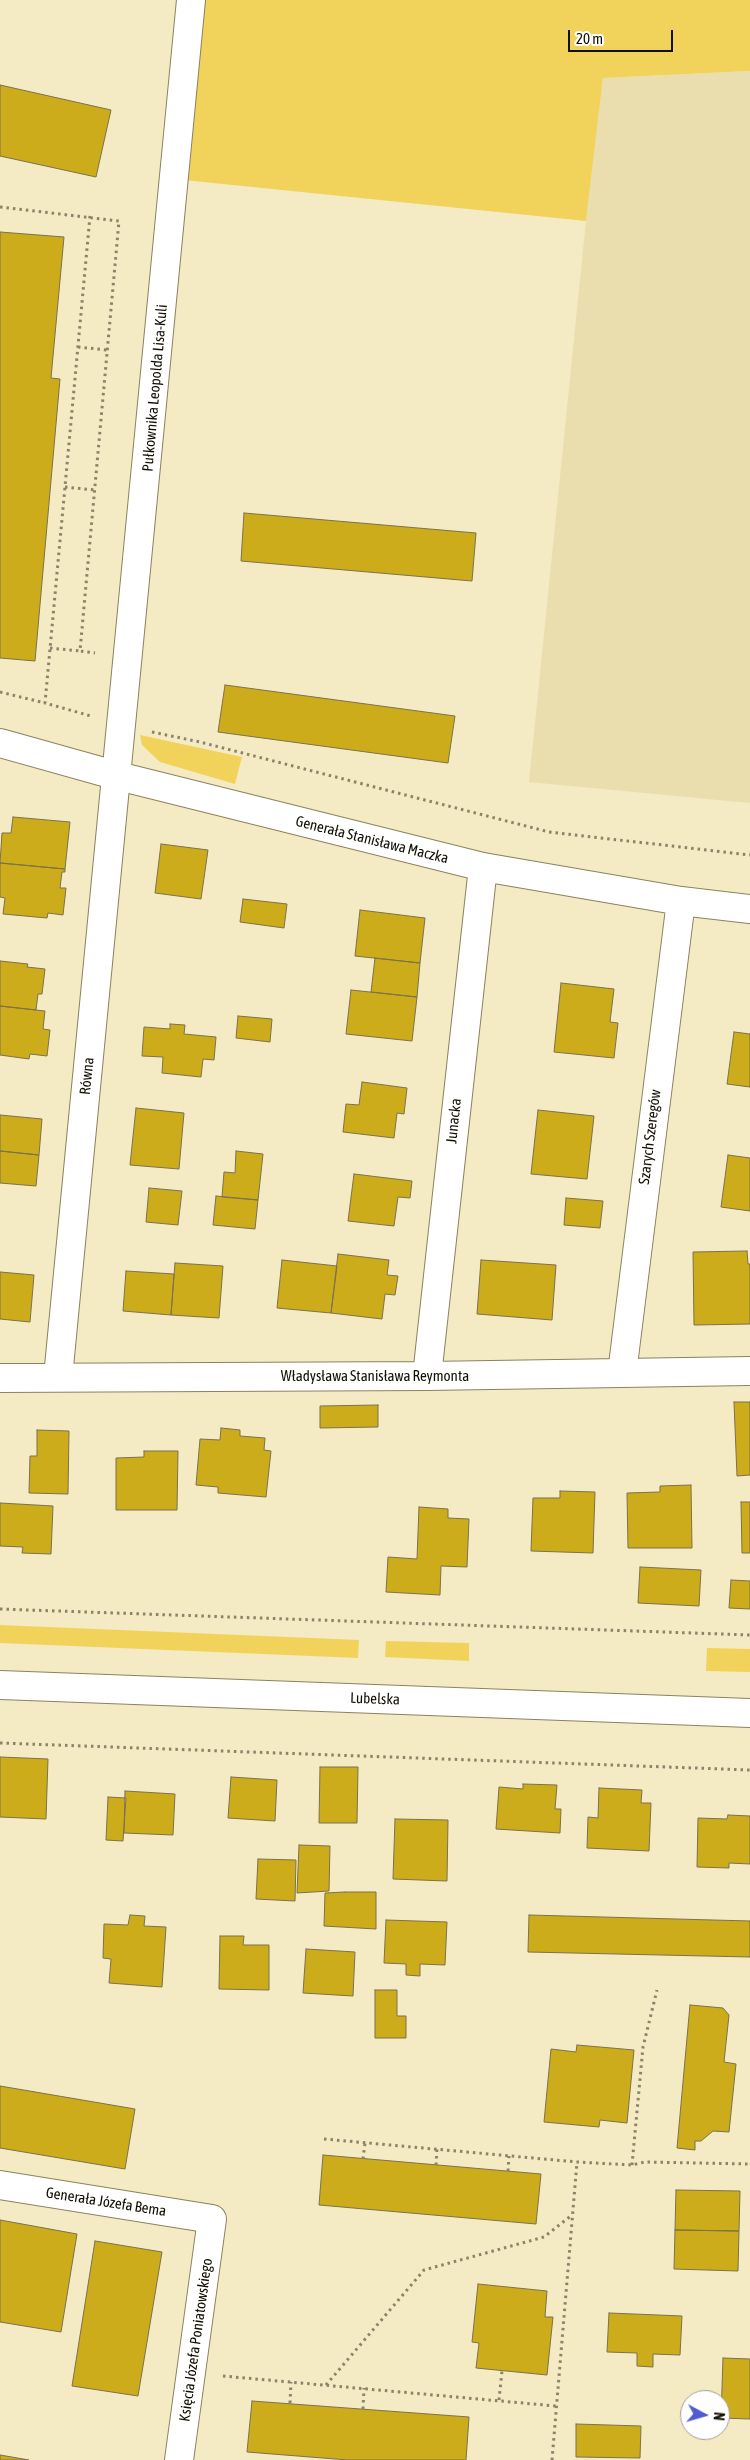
<!DOCTYPE html>
<html>
<head>
<meta charset="utf-8">
<style>
  body { margin:0 }
  #map { position:relative; width:750px; height:2460px; overflow:hidden; background:#f4eac3; font-family:"Asap Condensed",sans-serif }
  canvas { display:block }
  .north { position:absolute; left:680px; top:2390px; width:50px; height:50px; box-sizing:border-box; background:#fff; border:1px solid #a09f9a; border-radius:50%; rotate:96deg; font-size:14px; font-weight:700; line-height:20px; text-align:center; color:#120f03 }
  .north::after { content:''; display:block; margin:auto; width:18px; height:22px; background:#515bd1; clip-path:polygon(50% 0,100% 100%,50% 72%,0 100%) }
  .scale { position:absolute; left:568px; top:30px; width:105px; height:22px; box-sizing:border-box; border:2px solid #120f03; border-top:0; padding-left:6px; font-size:15px; line-height:18px; white-space:nowrap; color:#120f03; -webkit-text-stroke:4px #fff; paint-order:stroke }
</style>
</head>
<body>
<div id="map">
<canvas width="750" height="2460"></canvas>
<div class="north">N</div>
<div class="scale">20 m</div>
</div>
<script>
const ctx = document.querySelector('canvas').getContext('2d');
ctx.lineJoin = 'round';
function paint(path, color) { ctx.fillStyle = color; ctx.fill(path, 'evenodd'); }
const poly = rows => new Path2D(rows.map(r => 'M' + r).join(''));
function trace(path, color, width, dash) { ctx.strokeStyle = color; ctx.lineWidth = width; ctx.lineCap = dash ? 'butt' : 'round'; ctx.setLineDash(dash || []); ctx.stroke(path); }
function label(font, color, halo, rows, align = 'center') {
  ctx.font = font + ' "Asap Condensed",sans-serif'; ctx.lineWidth = 4; ctx.setLineDash([]); ctx.textBaseline = 'middle'; ctx.strokeStyle = halo; ctx.fillStyle = color; for (const [text, x, y, turn = 0] of rows) {
    ctx.save(); ctx.translate(x, y); ctx.rotate((+turn || 0) * Math.PI / 180); ctx.textAlign = isNaN(turn) ? turn : align; if (halo) ctx.strokeText(text, 0, 0); ctx.fillText(text, 0, 0); ctx.restore();
  }
}
paint(poly([
  [750,71,750,803,529,782,586,221,603,78]
]), '#eadeaf');
paint(poly([
  [191,0,750,0,750,71,603,78,586,221,174,179],
  [140,735,242,757,235,784,160,762,142,745],
  [0,1625,359,1640,358,1658,0,1643],
  [386,1641,469,1643,469,1661,385,1657],
  [707,1648,750,1649,750,1672,706,1671]
]), '#f1d35c');
const building = poly([
  [0,85,111,110,96,177,0,156,0,85],
  [0,232,64,237,51,378,60,379,35,661,0,658,0,232],
  [244,513,476,533,472,581,241,561,244,513],
  [225,685,455,716,448,763,218,732,225,685],
  [13,817,70,822,65,869,0,863,2,833,11,833,13,817],
  [161,844,208,850,201,899,155,893,161,844],
  [0,863,65,869,65,872,62,872,60,888,66,888,63,915,48,913,47,918,3,914,5,898,0,897,0,863],
  [243,899,287,904,284,928,240,922,243,899],
  [360,910,425,918,420,963,355,956,360,910],
  [375,958,420,963,417,997,371,992,375,958],
  [0,961,28,964,27,967,45,969,42,994,38,994,36,1010,0,1006,0,961],
  [561,983,614,989,610,1022,618,1023,614,1058,554,1052,561,983],
  [351,990,417,997,412,1041,346,1034,351,990],
  [0,1006,45,1011,43,1029,50,1030,47,1056,30,1054,29,1059,0,1055,0,1006],
  [238,1016,272,1019,270,1042,236,1038,238,1016],
  [170,1024,185,1025,184,1034,216,1037,214,1060,203,1059,201,1077,162,1073,163,1057,142,1056,144,1027,170,1029,170,1024],
  [734,1032,750,1034,750,1087,727,1084,734,1032],
  [362,1082,407,1088,404,1114,397,1113,394,1138,343,1132,346,1104,359,1105,362,1082],
  [136,1108,184,1113,179,1169,130,1165,136,1108],
  [538,1110,594,1116,587,1179,531,1174,538,1110],
  [0,1115,42,1119,39,1155,0,1151,0,1115],
  [0,1151,39,1155,36,1186,0,1183,0,1151],
  [236,1151,263,1154,258,1200,222,1197,224,1172,235,1173,236,1151],
  [728,1155,750,1158,750,1211,721,1207,728,1155],
  [354,1174,412,1181,410,1198,398,1197,394,1226,348,1221,354,1174],
  [149,1188,182,1191,178,1225,146,1222,149,1188],
  [216,1196,258,1200,255,1229,213,1225,216,1196],
  [566,1198,603,1201,600,1228,564,1225,566,1198],
  [747,1251,748,1264,750,1264,750,1324,694,1325,693,1252,747,1251],
  [338,1254,389,1260,387,1275,398,1276,395,1295,385,1294,382,1319,331,1313,338,1254],
  [282,1260,337,1266,331,1313,277,1308,282,1260],
  [481,1260,556,1265,552,1320,477,1314,481,1260],
  [175,1263,223,1266,219,1318,171,1315,175,1263],
  [126,1271,174,1274,171,1315,123,1311,126,1271],
  [0,1272,34,1275,30,1322,0,1319,0,1272],
  [734,1402,750,1402,750,1475,737,1476,734,1402],
  [378,1405,378,1427,320,1428,320,1406,378,1405],
  [221,1428,240,1430,240,1436,265,1438,264,1450,271,1451,266,1497,218,1493,218,1487,196,1485,200,1439,220,1440,221,1428],
  [37,1430,69,1431,68,1494,29,1493,30,1456,37,1456,37,1430],
  [144,1451,178,1451,177,1510,116,1510,116,1458,144,1457,144,1451],
  [691,1485,692,1548,628,1548,627,1493,660,1492,660,1486,691,1485],
  [560,1491,595,1492,593,1553,531,1551,533,1498,560,1498,560,1491],
  [741,1502,750,1502,750,1553,742,1553,741,1502],
  [0,1503,53,1506,51,1554,22,1553,23,1547,0,1546,0,1503],
  [419,1507,448,1509,448,1518,469,1519,467,1567,441,1566,440,1595,386,1592,388,1557,417,1559,419,1507],
  [640,1567,701,1570,699,1606,638,1603,640,1567],
  [731,1580,750,1581,750,1609,729,1608,731,1580],
  [0,1757,48,1759,46,1819,0,1817,0,1757],
  [320,1767,358,1767,357,1823,319,1823,320,1767],
  [231,1777,277,1780,275,1821,228,1818,231,1777],
  [523,1784,557,1785,555,1809,561,1809,560,1833,496,1829,499,1787,523,1789,523,1784],
  [599,1788,642,1790,641,1803,651,1803,649,1851,587,1848,588,1817,598,1818,599,1788],
  [125,1791,175,1794,173,1835,124,1833,125,1791],
  [108,1797,126,1798,123,1841,106,1840,108,1797],
  [728,1815,750,1816,750,1864,729,1863,729,1868,697,1867,698,1818,727,1819,728,1815],
  [395,1819,448,1820,447,1881,393,1879,395,1819],
  [299,1845,330,1846,329,1891,297,1893,299,1845],
  [258,1859,296,1860,295,1901,256,1899,258,1859],
  [345,1892,376,1892,376,1929,324,1926,325,1893,345,1892],
  [130,1915,145,1916,144,1926,166,1927,162,1987,109,1983,111,1959,103,1958,104,1924,128,1925,130,1915],
  [529,1915,750,1921,750,1957,528,1952,529,1915],
  [386,1920,447,1922,445,1965,420,1964,420,1976,406,1975,406,1964,384,1963,386,1920],
  [220,1936,244,1936,243,1945,269,1945,269,1990,219,1989,220,1936],
  [306,1949,355,1952,353,1996,303,1993,306,1949],
  [375,1990,397,1990,397,2016,406,2016,406,2038,375,2038,375,1990],
  [690,2005,723,2008,729,2015,724,2062,736,2064,729,2132,713,2131,701,2141,695,2141,695,2150,677,2148,690,2005],
  [577,2045,634,2050,627,2123,600,2120,599,2127,544,2122,551,2049,576,2052,577,2045],
  [0,2086,135,2109,125,2169,0,2148,0,2086],
  [323,2155,541,2174,536,2224,319,2205,323,2155],
  [676,2190,740,2191,739,2231,675,2230,676,2190],
  [0,2220,77,2234,61,2332,0,2322,0,2220],
  [675,2230,739,2231,738,2271,674,2269,675,2230],
  [95,2241,162,2252,138,2396,72,2386,95,2241],
  [478,2284,547,2291,545,2317,553,2317,547,2375,476,2368,479,2343,472,2342,478,2284],
  [609,2313,682,2316,680,2355,653,2354,653,2367,637,2366,637,2353,607,2352,609,2313],
  [723,2358,750,2359,750,2419,721,2418,723,2358],
  [252,2401,469,2417,466,2460,348,2460,247,2452,252,2401],
  [576,2424,641,2426,640,2458,576,2457,576,2424],
  [0,2455,29,2460,0,2460,0,2455]
]);
paint(building, '#ccac1a');
trace(building, '#7b714d', 1);
const street = poly([
  [0,743,118,776,483,867,681,901,750,909],
  [622,1373,681,901],
  [427,1376,483,867],
  [58,1377,191,0],
  [0,1378,427,1376,750,1371],
  [0,2185,212,2219,179,2460]
]);
const secondary = poly([
  [0,1685,750,1713]
]);
trace(street, '#8c825e', 30);
trace(secondary, '#8c825e', 30);
trace(poly([
  [0,207,119,221,80,651,95,653],
  [90,216,45,703,91,716],
  [78,347,107,350],
  [65,487,95,490],
  [50,648,80,651],
  [0,692,45,703],
  [152,732,200,742,549,832,750,855],
  [0,1609,750,1635],
  [0,1743,750,1770],
  [324,2139,577,2162,632,2165,645,2162,750,2164],
  [363,2159,365,2143],
  [436,2165,437,2149],
  [632,2165,643,2047,657,1990],
  [508,2171,509,2156],
  [223,2376,556,2406],
  [326,2385,424,2270,544,2237,572,2215],
  [499,2400,502,2371],
  [290,2403,291,2382],
  [363,2409,364,2388],
  [552,2460,577,2162]
]), '#898368', 3, [2.5, 4]);
trace(street, '#fff', 28);
trace(secondary, '#fff', 28);
label('15px', '#120f03', '#fff', [
  ["Pułkownika Leopolda Lisa-Kuli",155,388,-85],
  ["Generała Stanisława Maczka",372,840,14],
  ["Równa",87,1076,-84],
  ["Junacka",454,1121,-84],
  ["Szarych Szeregów",650,1137,-83],
  ["Władysława Stanisława Reymonta",375,1376],
  ["Lubelska",375,1699,2],
  ["Generała Józefa Bema",106,2202,9],
  ["Księcia Józefa Poniatowskiego",196,2340,-82]
]);
</script>
</body>
</html>
